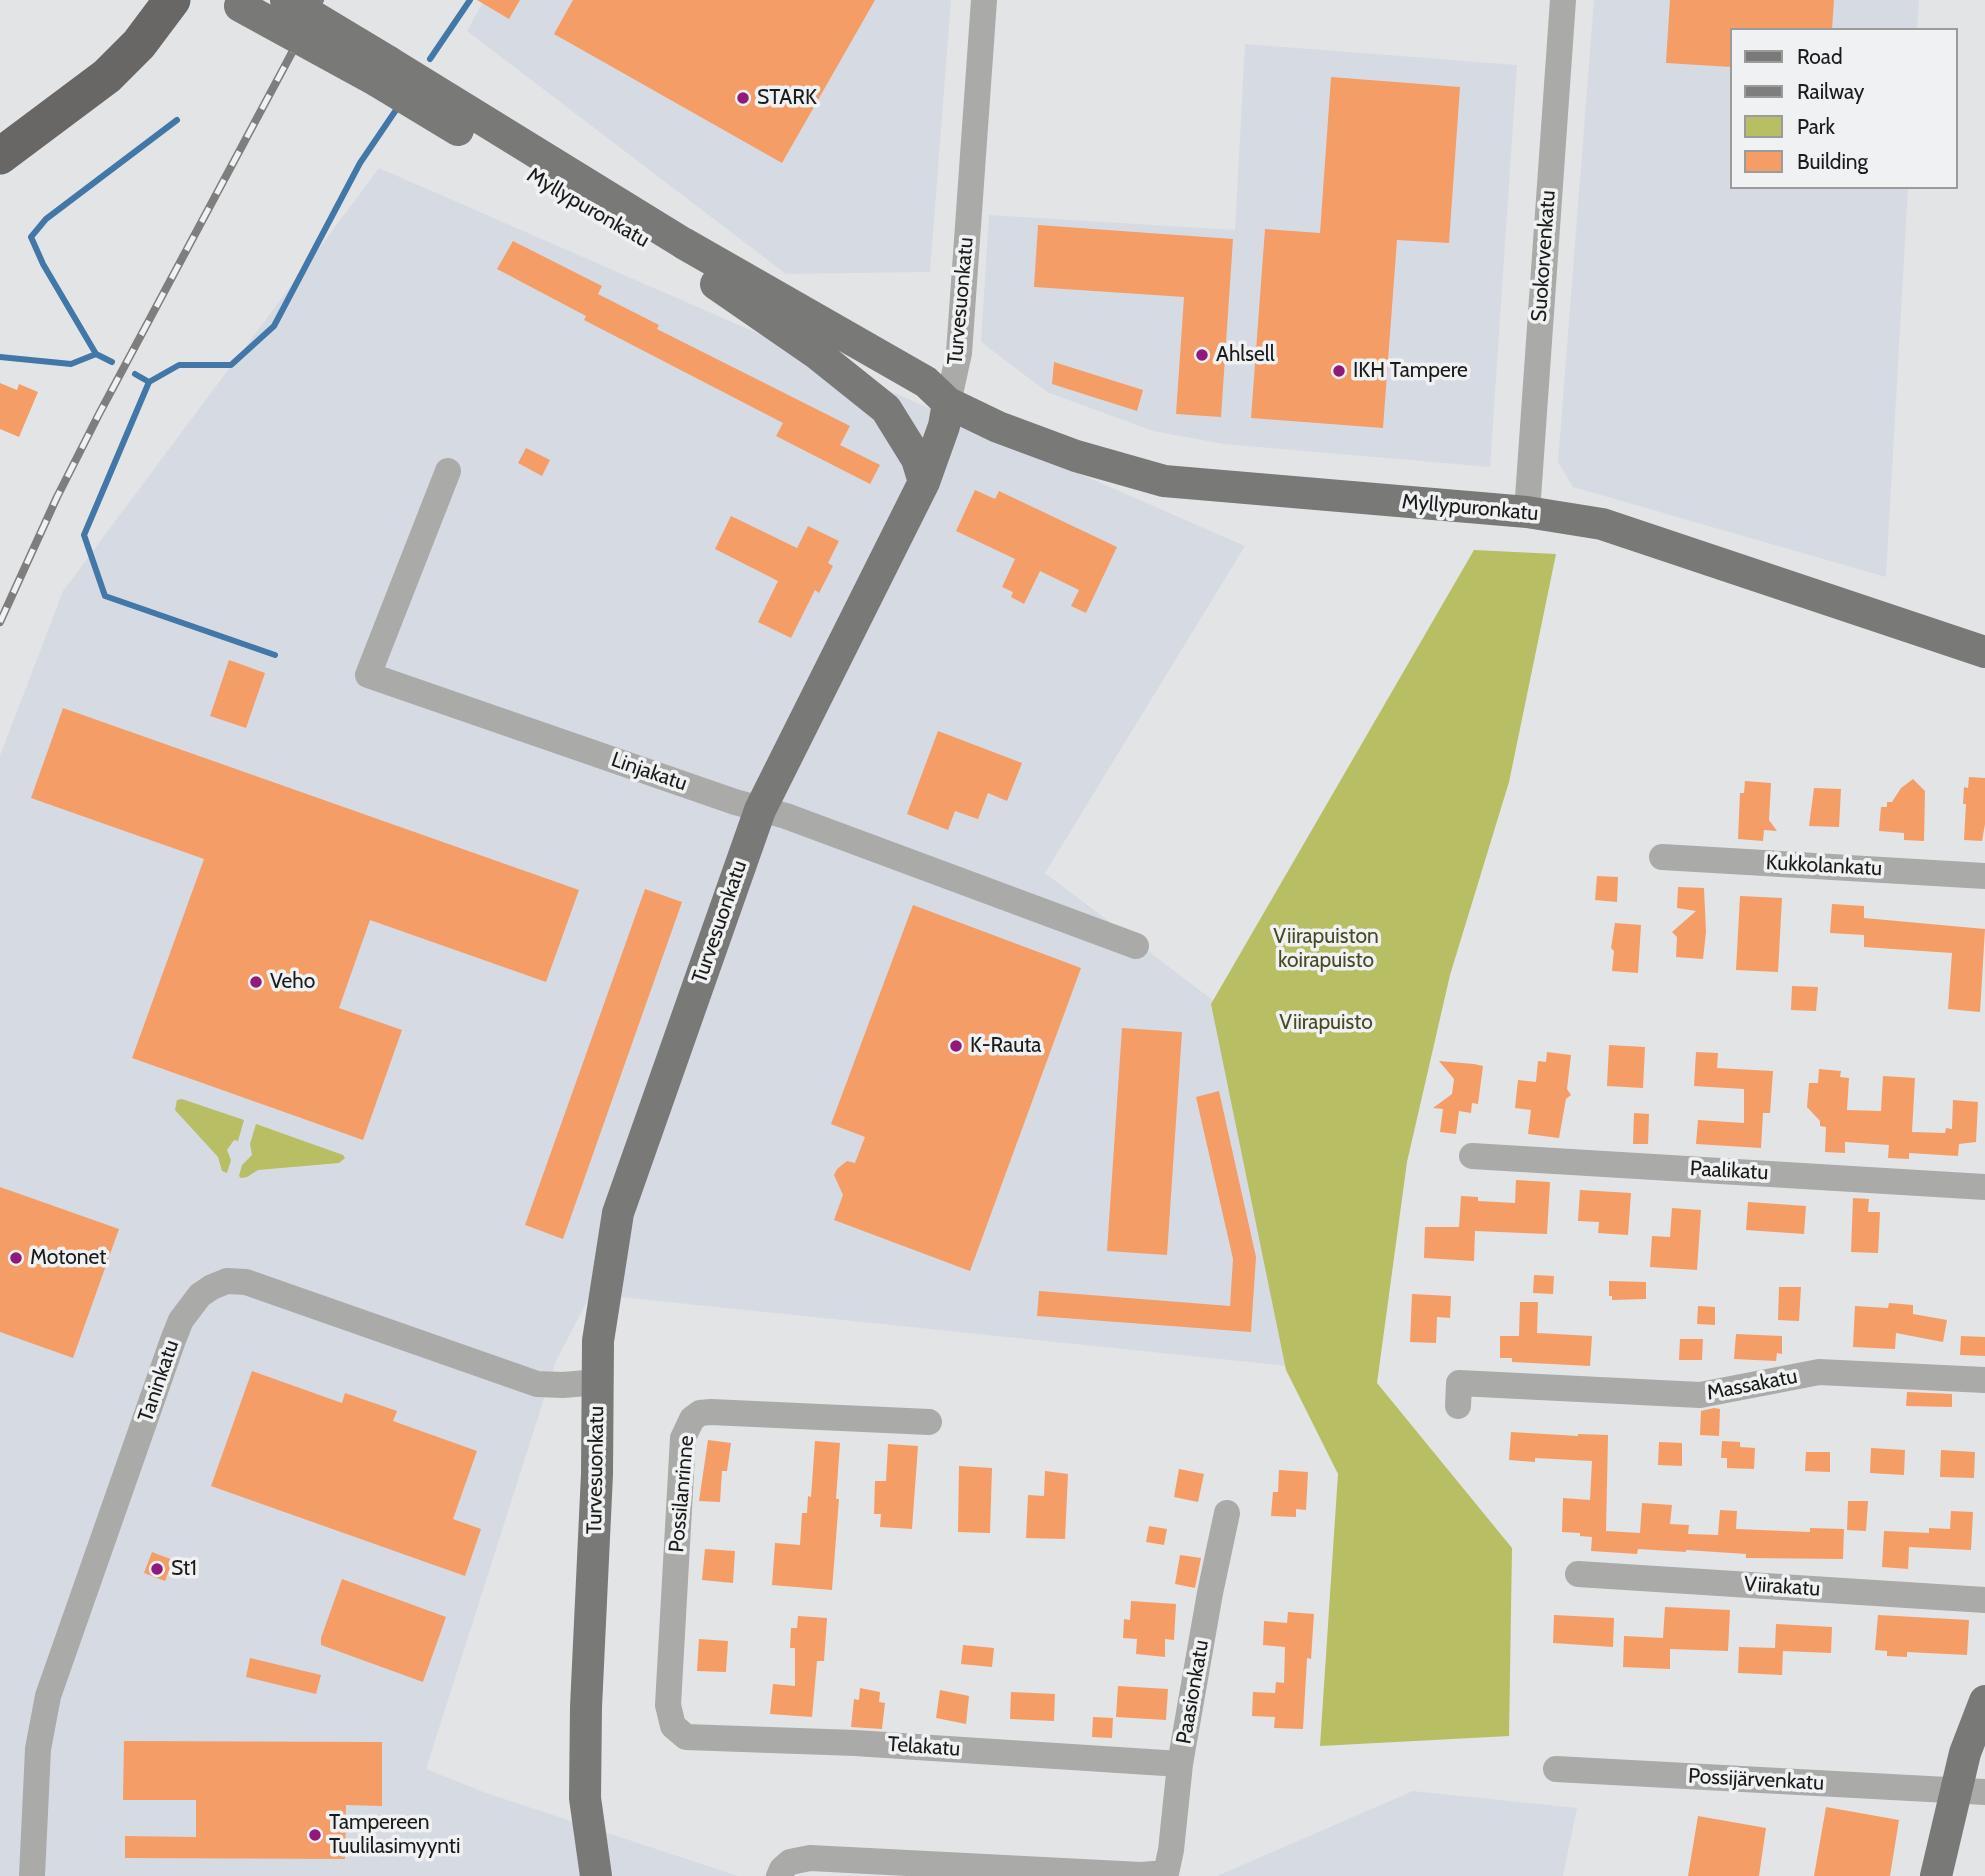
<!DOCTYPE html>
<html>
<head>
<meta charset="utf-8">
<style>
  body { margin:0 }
  #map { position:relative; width:1985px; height:1876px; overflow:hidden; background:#e3e4e5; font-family:Cabin,sans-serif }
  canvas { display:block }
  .legend { position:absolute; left:1730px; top:28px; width:228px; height:161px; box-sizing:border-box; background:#f0f1f2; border:2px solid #9b9b9c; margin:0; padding:9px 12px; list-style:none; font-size:21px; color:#1b1b1b }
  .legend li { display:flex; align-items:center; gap:14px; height:35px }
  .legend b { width:35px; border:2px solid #9b9b9c }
</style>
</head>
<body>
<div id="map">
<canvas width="1985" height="1876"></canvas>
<ul class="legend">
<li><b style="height:9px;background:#797978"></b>Road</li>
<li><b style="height:9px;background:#7e7e7f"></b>Railway</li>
<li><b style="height:19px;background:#b7be63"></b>Park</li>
<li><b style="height:19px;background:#f59d67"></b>Building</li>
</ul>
</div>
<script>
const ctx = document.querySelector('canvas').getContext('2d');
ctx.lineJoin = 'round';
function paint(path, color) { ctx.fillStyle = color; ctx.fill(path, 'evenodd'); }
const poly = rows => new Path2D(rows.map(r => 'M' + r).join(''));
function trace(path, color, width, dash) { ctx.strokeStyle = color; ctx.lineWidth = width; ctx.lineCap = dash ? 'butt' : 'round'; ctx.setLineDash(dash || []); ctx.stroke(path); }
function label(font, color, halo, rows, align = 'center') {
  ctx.font = font + ' Cabin,sans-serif'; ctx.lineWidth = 7; ctx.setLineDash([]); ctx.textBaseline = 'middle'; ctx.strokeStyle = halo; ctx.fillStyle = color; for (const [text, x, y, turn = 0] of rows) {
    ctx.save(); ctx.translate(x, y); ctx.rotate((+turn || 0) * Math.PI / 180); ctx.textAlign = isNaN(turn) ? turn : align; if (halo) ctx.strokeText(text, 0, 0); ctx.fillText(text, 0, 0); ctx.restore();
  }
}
paint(poly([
  [484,0,951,0,930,272,786,274,467,31],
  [1594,0,1919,0,1917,30,1731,30,1731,187,1908,187,1886,577,1573,487,1558,462],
  [1245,44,1517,65,1490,467,1224,444,1153,431,1047,392,981,342,989,215,1235,230],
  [379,168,1245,546,1045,873,1214,1001,1288,1366,591,1294,556,1361,426,1769,486,1793,738,1876,0,1876,0,756,63,591],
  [1413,1791,1577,1808,1563,1876,1217,1876]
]), '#d6dbe3');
paint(poly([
  [1474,550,1556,554,1509,782,1450,975,1407,1162,1377,1383,1512,1548,1509,1736,1320,1746,1338,1474,1286,1370,1211,1004],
  [182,1099,244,1120,238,1141,234,1140,227,1150,231,1160,227,1173,222,1171,218,1157,175,1110,177,1100],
  [256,1124,343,1155,345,1158,339,1163,258,1170,247,1177,241,1178,239,1176,242,1165,252,1155,250,1144]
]), '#b7be63');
trace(poly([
  [430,59,470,0],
  [0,357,71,364,96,354],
  [112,362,96,354,43,264,31,237,46,219,177,120],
  [135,374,149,382],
  [275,655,105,596,84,535,149,382,179,365,231,365,274,326,360,163,396,110]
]), '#4277a7', 6);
paint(poly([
  [477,0,520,0,509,19],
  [573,0,875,0,782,163,554,34],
  [1670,0,1834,0,1832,30,1731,30,1731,67,1666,63],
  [1331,77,1460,87,1449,243,1397,240,1383,428,1251,418,1265,229,1320,233],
  [1038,225,1233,239,1221,417,1176,414,1184,297,1034,287],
  [513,241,602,286,598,294,659,325,657,329,850,426,840,445,880,465,870,484,776,436,783,423,584,320,586,316,497,269],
  [1054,362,1143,390,1137,411,1052,384],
  [0,383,17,390,19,384,38,392,19,437,0,429],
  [526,448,550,460,542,476,518,463],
  [975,490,995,499,999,491,1117,547,1086,613,1071,606,1079,590,1040,571,1024,604,1011,597,1013,592,1002,587,1015,559,956,531],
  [731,516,797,548,808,526,839,541,828,563,833,566,819,593,815,590,791,638,758,622,778,581,715,549],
  [229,660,265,673,246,728,210,716],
  [63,708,579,890,546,982,370,920,339,1008,402,1030,363,1140,132,1058,204,859,31,798],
  [938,731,1022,763,1007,801,988,793,978,819,955,811,948,830,907,814],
  [1969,777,1985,778,1985,824,1982,841,1964,840,1966,804,1963,804,1964,787,1968,788],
  [1913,779,1925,791,1924,841,1904,840,1904,833,1879,831,1881,807,1887,807,1887,802,1892,802,1901,788],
  [1745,781,1771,783,1769,820,1777,831,1764,830,1763,841,1738,839,1740,793,1744,793],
  [1814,788,1841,789,1839,827,1809,826],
  [1597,876,1618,877,1617,902,1595,900],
  [1678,887,1704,888,1706,932,1703,959,1676,957,1677,937,1672,932,1696,911,1677,908],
  [645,889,682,902,563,1239,525,1225],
  [1740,896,1782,898,1778,972,1736,970],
  [1832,904,1864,906,1864,918,1985,929,1980,1012,1948,1009,1952,953,1864,947,1864,935,1830,933],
  [913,905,1081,968,970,1271,834,1220,843,1195,834,1175,837,1169,847,1161,855,1163,865,1137,831,1124],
  [1615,923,1641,925,1638,973,1612,971,1614,951,1611,948],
  [1792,986,1818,987,1816,1011,1791,1010],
  [1122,1028,1182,1032,1167,1255,1107,1251],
  [1609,1045,1645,1047,1643,1088,1607,1086],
  [1547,1052,1571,1055,1567,1089,1571,1095,1566,1099,1559,1138,1528,1134,1531,1110,1515,1108,1518,1080,1536,1082,1538,1061,1546,1062],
  [1696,1052,1718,1053,1717,1068,1773,1071,1770,1113,1763,1113,1761,1148,1696,1144,1698,1120,1744,1123,1744,1089,1694,1086],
  [1439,1061,1474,1064,1483,1066,1478,1104,1472,1103,1471,1113,1459,1111,1456,1134,1440,1132,1443,1109,1433,1108,1452,1094,1454,1079],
  [1819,1069,1841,1071,1840,1077,1849,1078,1847,1110,1881,1111,1883,1076,1915,1078,1912,1132,1945,1133,1946,1128,1952,1129,1953,1100,1978,1102,1976,1142,1959,1144,1958,1156,1909,1153,1909,1159,1888,1158,1889,1145,1845,1142,1845,1153,1825,1152,1826,1127,1820,1126,1820,1121,1807,1107,1809,1083,1818,1083],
  [1219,1091,1256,1257,1251,1332,1037,1316,1039,1291,1230,1306,1233,1259,1196,1097],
  [1634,1113,1649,1114,1648,1144,1633,1144],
  [1516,1180,1550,1182,1547,1234,1475,1231,1474,1261,1424,1258,1425,1227,1459,1227,1461,1196,1478,1197,1478,1201,1515,1203],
  [0,1187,119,1229,73,1358,0,1332],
  [1580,1190,1631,1193,1628,1235,1598,1233,1599,1222,1578,1221],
  [1853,1198,1869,1199,1868,1212,1880,1212,1878,1253,1851,1252],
  [1748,1202,1806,1206,1804,1234,1746,1230],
  [1672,1208,1701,1210,1697,1270,1650,1267,1652,1236,1670,1237],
  [1534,1275,1554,1276,1553,1294,1533,1293],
  [1609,1281,1646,1282,1646,1299,1612,1300,1612,1296,1609,1296],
  [1779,1287,1801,1287,1799,1321,1778,1320],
  [1412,1294,1451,1296,1450,1318,1437,1317,1436,1343,1410,1342],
  [1520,1302,1538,1302,1537,1333,1592,1336,1590,1366,1512,1362,1512,1358,1500,1358,1500,1336,1519,1336],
  [1889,1303,1913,1305,1913,1314,1947,1320,1943,1342,1896,1333,1895,1349,1853,1347,1855,1306,1888,1308],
  [1698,1306,1715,1307,1715,1325,1697,1324],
  [1736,1334,1782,1336,1782,1354,1777,1353,1776,1361,1734,1359],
  [1961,1336,1985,1337,1985,1356,1960,1355],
  [1680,1339,1703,1339,1702,1360,1679,1360],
  [252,1371,342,1403,345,1393,397,1411,393,1421,477,1451,453,1519,481,1529,465,1576,211,1486],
  [1907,1392,1952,1394,1952,1407,1906,1406],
  [1714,1408,1720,1409,1719,1436,1700,1435,1701,1411],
  [1511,1432,1578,1436,1578,1434,1608,1435,1606,1531,1640,1533,1642,1503,1672,1505,1670,1524,1689,1525,1688,1534,1718,1535,1720,1510,1737,1511,1736,1529,1810,1532,1810,1528,1844,1529,1843,1559,1746,1558,1746,1554,1686,1550,1686,1552,1638,1549,1637,1554,1591,1551,1592,1537,1580,1536,1580,1533,1562,1532,1563,1498,1590,1500,1592,1461,1535,1458,1535,1462,1509,1460],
  [708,1440,731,1443,727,1471,722,1471,720,1502,699,1501],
  [815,1441,840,1443,836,1499,839,1499,832,1590,772,1585,775,1543,800,1545,802,1513,807,1513,808,1496,811,1497],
  [1722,1441,1740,1442,1740,1447,1755,1448,1754,1469,1727,1468,1727,1458,1721,1458],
  [1659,1442,1682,1443,1682,1466,1658,1465],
  [888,1444,918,1446,912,1529,880,1527,881,1514,874,1514,875,1481,886,1481],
  [1871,1448,1905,1450,1904,1475,1870,1473],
  [1941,1450,1975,1452,1974,1478,1940,1477],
  [1806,1452,1830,1452,1830,1472,1805,1471],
  [959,1466,992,1468,990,1533,958,1532],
  [1179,1469,1204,1474,1198,1502,1174,1497],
  [1279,1470,1308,1472,1306,1510,1296,1509,1296,1517,1271,1516,1273,1492,1278,1492],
  [1045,1471,1068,1474,1065,1539,1026,1538,1028,1495,1044,1496],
  [1848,1501,1868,1501,1866,1531,1847,1530],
  [1951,1511,1973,1512,1971,1550,1909,1547,1908,1569,1882,1567,1884,1531,1929,1533,1929,1528,1950,1529],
  [1149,1526,1167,1529,1164,1545,1146,1542],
  [705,1549,735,1551,733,1583,702,1580],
  [152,1552,173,1560,165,1581,144,1573],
  [1180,1555,1201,1558,1195,1588,1175,1584],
  [342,1579,446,1617,423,1682,321,1645,321,1638],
  [1131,1601,1176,1604,1174,1640,1165,1639,1165,1657,1136,1654,1137,1639,1123,1638,1124,1619,1130,1620],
  [1665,1607,1730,1610,1728,1651,1670,1649,1670,1669,1623,1667,1624,1636,1663,1638],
  [1288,1612,1314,1614,1311,1659,1307,1658,1303,1729,1274,1728,1275,1717,1252,1716,1253,1692,1275,1693,1276,1682,1284,1683,1285,1647,1263,1645,1264,1621,1287,1623],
  [1554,1615,1614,1618,1613,1647,1553,1643],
  [1878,1615,1969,1620,1967,1655,1907,1652,1907,1657,1887,1656,1887,1651,1875,1650],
  [798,1616,827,1618,824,1661,817,1661,812,1717,770,1714,773,1684,795,1686,795,1648,790,1648,791,1628,797,1628],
  [1776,1624,1832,1627,1831,1653,1783,1651,1782,1675,1738,1673,1739,1647,1775,1648],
  [699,1639,728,1641,726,1672,697,1671],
  [963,1645,994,1648,992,1667,961,1664],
  [250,1658,321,1675,316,1694,246,1677],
  [1118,1686,1168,1689,1166,1720,1116,1717],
  [860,1688,880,1692,879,1702,885,1703,882,1729,851,1727,854,1699,859,1700],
  [940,1690,969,1696,966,1724,936,1718],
  [1011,1692,1055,1694,1054,1721,1010,1719],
  [1093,1717,1113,1718,1112,1738,1092,1737],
  [124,1741,382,1742,382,1806,346,1805,345,1859,125,1858,125,1836,196,1837,196,1800,123,1800],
  [1826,1807,1899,1820,1890,1876,1814,1876],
  [1698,1816,1766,1828,1759,1876,1688,1876]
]), '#f59d67');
trace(poly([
  [948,403,959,353,984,0],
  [448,471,368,675,735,802,786,816,1136,946],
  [1527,512,1563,0],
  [1662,857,1985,876],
  [1472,1156,1985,1187],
  [1458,1406,1459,1383,1700,1395,1819,1372,1985,1380],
  [929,1422,711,1412,700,1413,692,1419,683,1438,668,1705,673,1726,686,1737,855,1743,1180,1764],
  [1578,1574,1985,1600],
  [1556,1769,1985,1792],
  [32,1876,38,1749,48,1696,173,1340,181,1320,200,1295,212,1287,227,1281,246,1282,537,1384,563,1385,598,1382],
  [779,1876,782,1869,790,1862,810,1858,1141,1875,1166,1873,1171,1850,1180,1764,1210,1593,1227,1513]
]), '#aaaaa9', 26);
trace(poly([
  [389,62,683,243,926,382,948,403,998,427,1076,456,1164,481,1527,512,1602,524,1985,652],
  [377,81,458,130],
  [716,284,816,353,886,409,917,459,924,482],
  [596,1876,585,1798,586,1707,597,1474,598,1341,618,1213,760,810,924,482,944,426,948,403],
  [1936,1876,1965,1753,1985,1701]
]), '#797978', 32);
trace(poly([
  [0,156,107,76,139,44,172,0]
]), '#686766', 37);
const rail = poly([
  [0,622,57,497,99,414,320,0]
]);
trace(rail, '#7e7e7f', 8);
trace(rail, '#f0f1f2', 5, [16]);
trace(poly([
  [286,0,389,62],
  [240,6,377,81]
]), '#797978', 32);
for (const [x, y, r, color] of [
  [743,98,7,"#8f1a7a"],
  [1202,355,7,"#8f1a7a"],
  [1339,371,7,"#8f1a7a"],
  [256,982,7,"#8f1a7a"],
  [956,1046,7,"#8f1a7a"],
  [16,1258,7,"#8f1a7a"],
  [157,1569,7,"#8f1a7a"],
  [315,1835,7,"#8f1a7a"]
]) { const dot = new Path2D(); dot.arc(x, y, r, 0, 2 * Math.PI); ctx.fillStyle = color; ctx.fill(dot); trace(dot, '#f0f1f2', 2.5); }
label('21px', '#1b1b1b', '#f0f1f2', [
  ["STARK",757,98],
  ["Ahlsell",1216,355],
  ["IKH Tampere",1353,371],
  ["Veho",270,982],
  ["K-Rauta",970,1046],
  ["Motonet",30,1258],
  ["St1",171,1569],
  ["Tampereen",329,1823],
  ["Tuulilasimyynti",329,1847]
], 'left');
label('21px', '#1b1b1b', '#f0f1f2', [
  ["Myllypuronkatu",588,208,30],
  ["Suokorvenkatu",1544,256,-86],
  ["Turvesuonkatu",961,301,-85],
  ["Myllypuronkatu",1470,508,5],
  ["Linjakatu",649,772,19],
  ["Kukkolankatu",1824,866,3],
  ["Turvesuonkatu",720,922,-71],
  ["Paalikatu",1729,1171,3],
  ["Taninkatu",159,1381,-71],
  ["Massakatu",1752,1385,-11],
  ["Turvesuonkatu",596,1470,-89],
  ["Possilanrinne",682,1494,-85],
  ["Viirakatu",1782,1587,4],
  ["Paasionkatu",1193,1692,-80],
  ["Telakatu",924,1747,4],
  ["Possijärvenkatu",1756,1780,3]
]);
label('21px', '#484b21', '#f0f1f2', [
  ["Viirapuiston",1326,937],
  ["koirapuisto",1326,961],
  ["Viirapuisto",1326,1023]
]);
</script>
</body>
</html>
